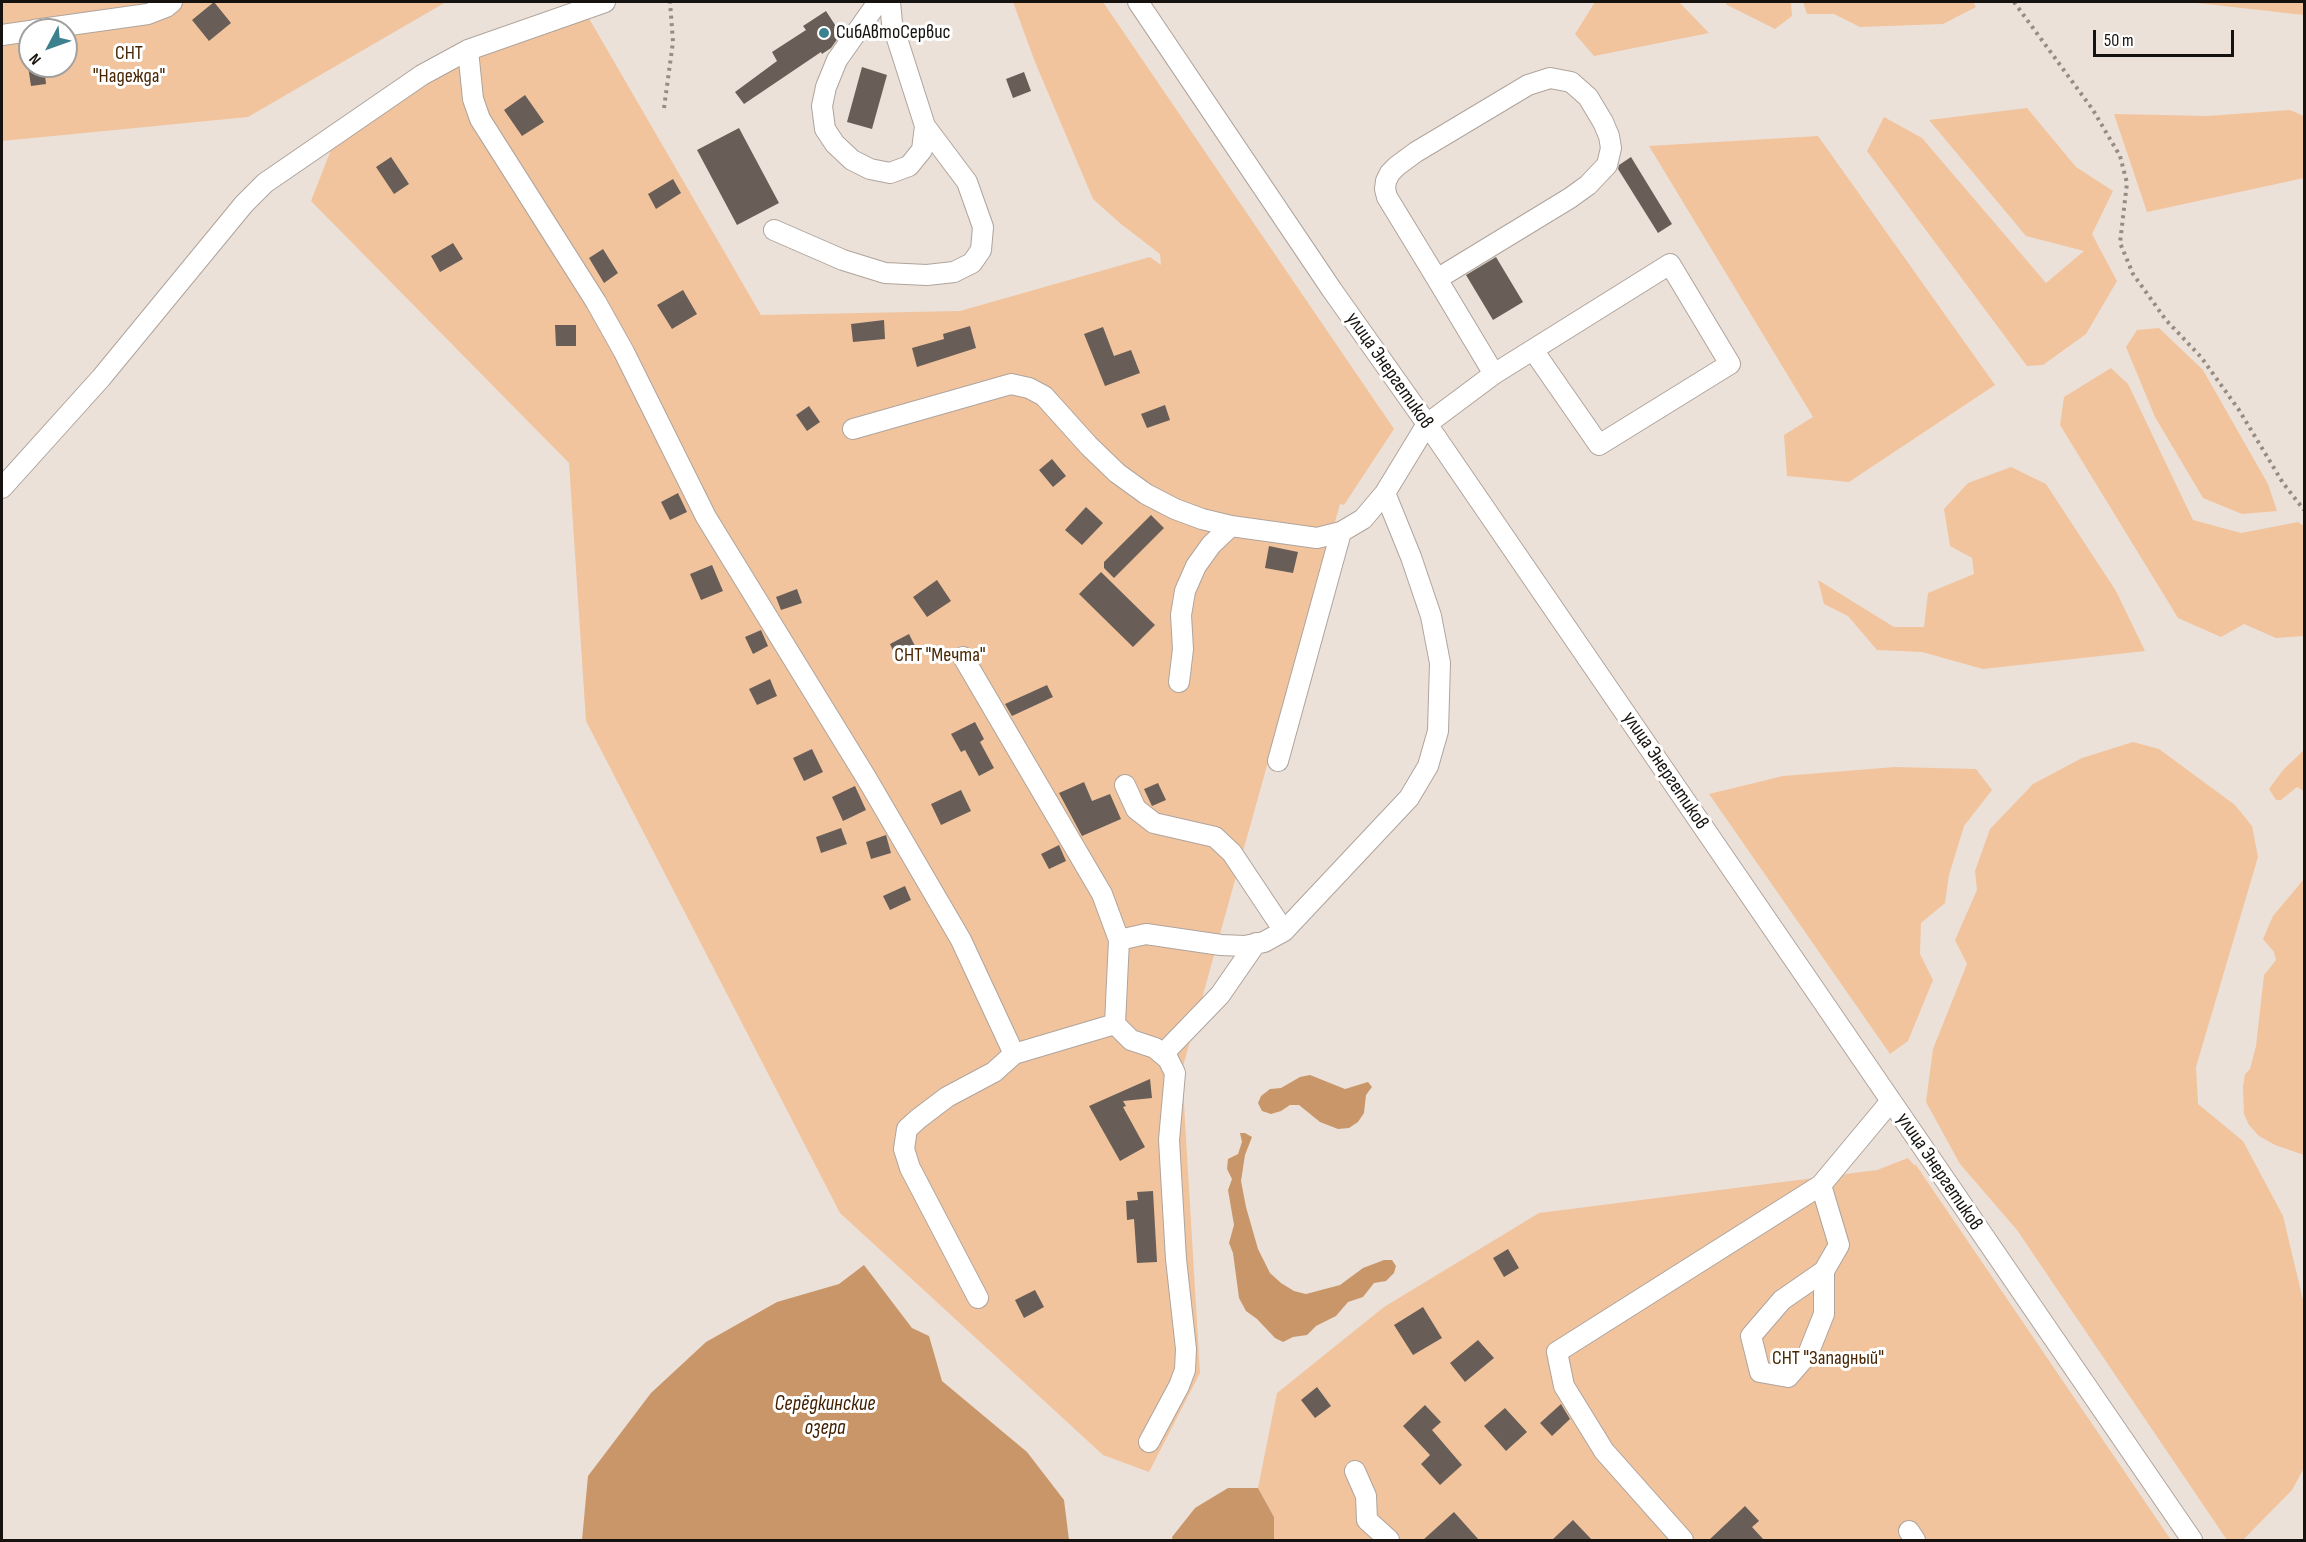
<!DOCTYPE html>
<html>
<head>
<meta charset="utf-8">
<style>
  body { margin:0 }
  #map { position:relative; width:2306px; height:1542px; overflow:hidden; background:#ece1d8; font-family:"Sofia Sans Condensed",sans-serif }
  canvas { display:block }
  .frame { position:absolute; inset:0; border:3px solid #16120f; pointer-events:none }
  .north { position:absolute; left:18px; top:18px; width:60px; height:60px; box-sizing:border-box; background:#fff; border:2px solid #a2a09f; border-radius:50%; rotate:229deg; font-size:16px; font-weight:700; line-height:24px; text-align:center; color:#16120f }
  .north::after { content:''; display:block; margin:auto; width:21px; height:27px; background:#3c818e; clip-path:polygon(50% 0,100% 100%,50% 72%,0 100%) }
  .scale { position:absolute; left:2093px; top:30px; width:141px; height:27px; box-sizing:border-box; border:3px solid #16120f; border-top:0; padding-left:8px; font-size:18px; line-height:21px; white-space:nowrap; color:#16120f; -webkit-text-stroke:4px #fff; paint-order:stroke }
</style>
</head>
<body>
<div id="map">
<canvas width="2306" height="1542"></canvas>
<div class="frame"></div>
<div class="north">N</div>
<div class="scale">50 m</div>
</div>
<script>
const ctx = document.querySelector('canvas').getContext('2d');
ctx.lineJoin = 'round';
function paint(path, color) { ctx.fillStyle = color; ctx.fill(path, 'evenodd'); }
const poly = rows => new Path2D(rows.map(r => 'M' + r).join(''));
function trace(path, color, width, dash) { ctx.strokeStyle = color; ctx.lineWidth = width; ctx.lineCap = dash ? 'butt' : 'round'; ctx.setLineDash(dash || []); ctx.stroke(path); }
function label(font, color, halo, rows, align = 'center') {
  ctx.font = font + ' "Sofia Sans Condensed",sans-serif'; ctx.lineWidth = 6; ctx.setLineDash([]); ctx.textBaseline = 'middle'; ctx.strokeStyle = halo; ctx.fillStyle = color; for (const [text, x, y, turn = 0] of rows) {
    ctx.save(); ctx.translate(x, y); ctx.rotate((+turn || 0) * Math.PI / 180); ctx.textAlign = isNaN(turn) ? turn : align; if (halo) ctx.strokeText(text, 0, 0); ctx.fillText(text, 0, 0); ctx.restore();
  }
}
paint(poly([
  [2,2,446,2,248,117,2,141],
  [30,30,66,30,66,66,30,66],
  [1013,2,1103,2,1394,429,1344,505,1340,504,1182,1070,1200,1373,1149,1472,1103,1455,840,1213,586,721,569,463,311,201,334,142,426,80,507,44,587,15,761,315,960,311,1150,257,1161,265,1160,254,1121,224,1093,199,1035,62],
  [1595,2,1679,2,1709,33,1594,56,1575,34],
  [1725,2,1791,2,1792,16,1775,29,1727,5],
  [1803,2,1973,2,1976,7,1943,24,1860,27,1834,14,1807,14],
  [2188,2,2304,2,2304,15],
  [2027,108,2076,167,2113,191,2092,234,2117,281,2086,334,2043,365,2027,366,1867,151,1884,117,1922,138,2046,283,2084,251,2026,236,1929,120],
  [2290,110,2304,116,2304,178,2147,212,2114,114,2207,116],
  [1818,136,1995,385,1849,482,1787,476,1784,435,1813,417,1649,146],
  [2159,328,2203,370,2268,484,2277,511,2242,514,2203,498,2155,417,2126,347,2137,330],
  [2111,368,2128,384,2193,520,2241,533,2298,522,2304,526,2304,636,2276,638,2244,624,2221,637,2178,618,2060,425,2064,397],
  [2011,467,2046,484,2116,591,2145,651,1983,669,1922,652,1877,650,1848,616,1824,604,1818,580,1894,627,1924,627,1928,593,1974,574,1972,558,1950,546,1944,509,1968,483],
  [2133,742,2159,749,2235,805,2252,826,2258,857,2196,1067,2198,1104,2243,1141,2283,1216,2304,1304,2304,1468,2292,1490,2243,1540,2227,1540,2017,1230,1960,1164,1926,1102,1933,1049,1967,964,1955,940,1977,890,1975,871,1990,829,2033,784,2082,758],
  [2304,750,2304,791,2297,787,2281,800,2276,800,2269,789,2283,770],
  [1895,767,1976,769,1992,790,1964,826,1949,875,1945,903,1921,923,1920,954,1933,980,1908,1041,1890,1054,1709,794,1783,776],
  [2304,879,2304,1155,2275,1145,2259,1136,2249,1125,2244,1114,2243,1087,2245,1074,2250,1069,2256,1046,2264,975,2276,960,2274,952,2263,939,2273,916],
  [1908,1158,1914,1165,1916,1165,2171,1540,1274,1540,1274,1517,1258,1488,1277,1393,1384,1307,1539,1213,1877,1170]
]), '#f1c49e');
paint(poly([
  [1310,1075,1345,1089,1368,1082,1372,1087,1366,1095,1364,1113,1358,1122,1349,1128,1338,1129,1320,1122,1299,1105,1290,1105,1281,1111,1271,1114,1262,1111,1258,1103,1261,1096,1270,1089,1281,1088,1300,1077],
  [1240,1133,1245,1133,1252,1137,1245,1155,1241,1181,1246,1207,1258,1249,1270,1273,1281,1283,1294,1291,1306,1294,1340,1285,1363,1268,1384,1260,1392,1260,1396,1266,1394,1273,1386,1281,1374,1283,1363,1297,1348,1302,1336,1316,1316,1326,1307,1335,1293,1337,1283,1342,1275,1338,1257,1319,1246,1311,1239,1298,1233,1253,1229,1243,1234,1225,1228,1190,1232,1179,1227,1169,1228,1159,1238,1154,1242,1142],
  [864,1265,912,1328,929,1336,942,1381,1027,1452,1064,1500,1069,1540,582,1540,588,1476,651,1393,706,1342,777,1302,839,1284],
  [1228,1488,1258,1488,1274,1517,1274,1540,1173,1540,1172,1537,1195,1508]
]), '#c9966a');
paint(poly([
  [214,2,231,23,209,41,192,20],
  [826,11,841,34,831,48,822,54,821,52,744,104,735,92,777,61,772,52,806,30,803,26],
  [28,66,44,66,46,84,31,86],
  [862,67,887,75,872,129,847,122],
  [1024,72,1031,91,1013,98,1006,79],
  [525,95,544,122,522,136,504,110],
  [739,128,779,203,737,225,697,150],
  [391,157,409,184,394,194,376,167],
  [1631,157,1672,224,1658,233,1618,169,1619,165],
  [673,179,681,193,656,209,648,194],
  [453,243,463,259,440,272,431,256],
  [603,249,618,273,604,283,589,258],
  [1496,257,1523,302,1493,320,1466,275],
  [683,290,697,314,672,329,657,305],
  [884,320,885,339,853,342,851,324],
  [555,325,576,325,576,346,556,346],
  [970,326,976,348,917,367,912,348,944,339,943,334],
  [1103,327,1114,356,1131,350,1140,373,1105,386,1084,334],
  [1165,405,1170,420,1147,428,1141,414],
  [809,406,820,422,807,431,796,415],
  [1052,459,1066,476,1053,487,1039,470],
  [678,493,687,512,670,520,661,502],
  [1086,507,1103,523,1082,545,1065,530],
  [1151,515,1164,528,1114,578,1104,568,1104,562],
  [1269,546,1298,552,1293,573,1265,568],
  [712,565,723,591,701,600,690,574],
  [1101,572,1155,625,1133,647,1079,594],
  [937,580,951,601,927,617,913,597],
  [797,589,802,603,781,610,776,597],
  [761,630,768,646,753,654,745,637],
  [909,634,917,650,897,659,890,644],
  [770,679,777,696,757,705,749,689],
  [1047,685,1053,697,1012,716,1005,704],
  [975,722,984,739,980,742,994,768,979,776,965,750,961,752,951,734],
  [812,749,823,772,804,781,793,758],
  [1084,782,1092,801,1110,794,1121,819,1082,836,1059,793],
  [1158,783,1166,800,1152,806,1144,789],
  [855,786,866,810,843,821,832,797],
  [961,790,971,811,941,825,931,804],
  [841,828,847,844,821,853,816,837],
  [886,835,891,853,871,859,866,842],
  [1059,845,1066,861,1049,869,1041,854],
  [905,886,911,900,890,910,883,896],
  [1150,1079,1152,1098,1123,1101,1126,1106,1123,1107,1145,1147,1120,1161,1089,1106],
  [1153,1191,1157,1262,1137,1263,1134,1219,1127,1220,1126,1201,1138,1200,1137,1192],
  [1508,1249,1519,1268,1504,1277,1493,1258],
  [1035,1290,1044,1307,1024,1318,1015,1300],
  [1423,1307,1442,1338,1413,1355,1394,1325],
  [1478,1340,1494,1358,1465,1382,1450,1363],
  [1317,1387,1331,1406,1315,1418,1301,1400],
  [1561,1404,1570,1419,1552,1436,1540,1423],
  [1425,1405,1441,1422,1432,1430,1462,1465,1440,1485,1421,1464,1430,1455,1403,1426],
  [1505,1408,1527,1432,1506,1451,1484,1426],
  [1745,1506,1759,1521,1752,1527,1764,1540,1709,1540],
  [1454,1512,1479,1540,1423,1540],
  [1573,1520,1592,1540,1552,1540]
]), '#685e57');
const minor = poly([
  [878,2,837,60,826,87,822,106,825,129,835,144,852,160,870,169,890,173,909,166,922,150,925,126,892,23,890,2],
  [1138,2,1332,290,1427,424,2192,1540],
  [34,30,148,14,166,7,172,2],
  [2,35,30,31],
  [468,50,473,99,480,119,596,302,624,352,706,517,867,779,961,940,1014,1054,1115,1024,1119,940,1102,894,963,657],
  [774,230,843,260,885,273,927,275,954,272,972,263,981,250,983,227,967,182,925,126],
  [1437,279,1570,198,1588,185,1607,165,1611,148,1609,136,1603,122,1588,97,1571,82,1550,78,1528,85,1416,152,1397,166,1390,173,1386,181,1385,189,1387,197,1437,279,1494,374],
  [853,429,1011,384,1029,388,1044,396,1089,446,1117,473,1146,494,1175,509,1202,519,1231,526,1317,538,1341,532,1363,519,1385,493,1427,424,1494,374,1670,264,1730,364,1599,445,1533,350],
  [2,488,101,378,244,204,265,183,422,75,468,50,605,2],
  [1179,682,1183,649,1181,615,1185,591,1196,566,1211,545,1231,526],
  [1278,761,1341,532],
  [1125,785,1136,809,1154,823,1215,837,1232,853,1284,931],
  [1119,940,1146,934,1221,945,1245,946,1264,942,1284,931,1409,798,1428,766,1438,731,1440,663,1431,616,1411,557,1385,493],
  [1115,1024,1131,1040,1155,1048,1168,1059,1175,1073,1169,1140,1176,1259,1186,1349,1185,1370,1179,1386,1149,1442],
  [1163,1054,1220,995,1256,943],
  [1821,1185,1839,1245,1824,1271,1824,1314,1808,1354,1788,1377,1760,1372,1751,1336,1782,1300,1824,1271],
  [978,1298,910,1168,904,1149,907,1129,918,1119,947,1097,994,1072,1014,1054],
  [1355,1471,1366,1496,1367,1520,1389,1540],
  [1909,1531,1915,1540],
  [1683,1540,1604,1451,1564,1386,1557,1352,1821,1185,1891,1101]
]);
trace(minor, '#afa49c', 22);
trace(poly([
  [2014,2,2093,110,2120,156,2127,183,2120,243,2133,274,2166,320,2201,357,2239,410,2283,483,2304,510],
  [664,108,673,42,670,2]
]), '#948c85', 4, [3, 4.5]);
trace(minor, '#fff', 20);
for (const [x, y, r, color] of [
  [824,33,6,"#3c818e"]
]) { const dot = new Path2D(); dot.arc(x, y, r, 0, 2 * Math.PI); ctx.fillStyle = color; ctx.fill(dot); trace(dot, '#fff', 2); }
label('20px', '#16120f', '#fff', [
  ["СибАвтоСервис",836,33]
], 'left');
label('20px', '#482602', '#fff', [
  ["СНТ",129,54],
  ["\"Надежда\"",129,77],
  ["СНТ \"Мечта\"",940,656],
  ["СНТ \"Западный\"",1828,1359]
]);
label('20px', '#16120f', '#fff', [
  ["улица Энергетиков",1389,371,55],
  ["улица Энергетиков",1665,771,56],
  ["улица Энергетиков",1939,1172,56]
]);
label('italic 21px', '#412000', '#fff', [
  ["Серёдкинские",825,1405],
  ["озера",825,1429]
]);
</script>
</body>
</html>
